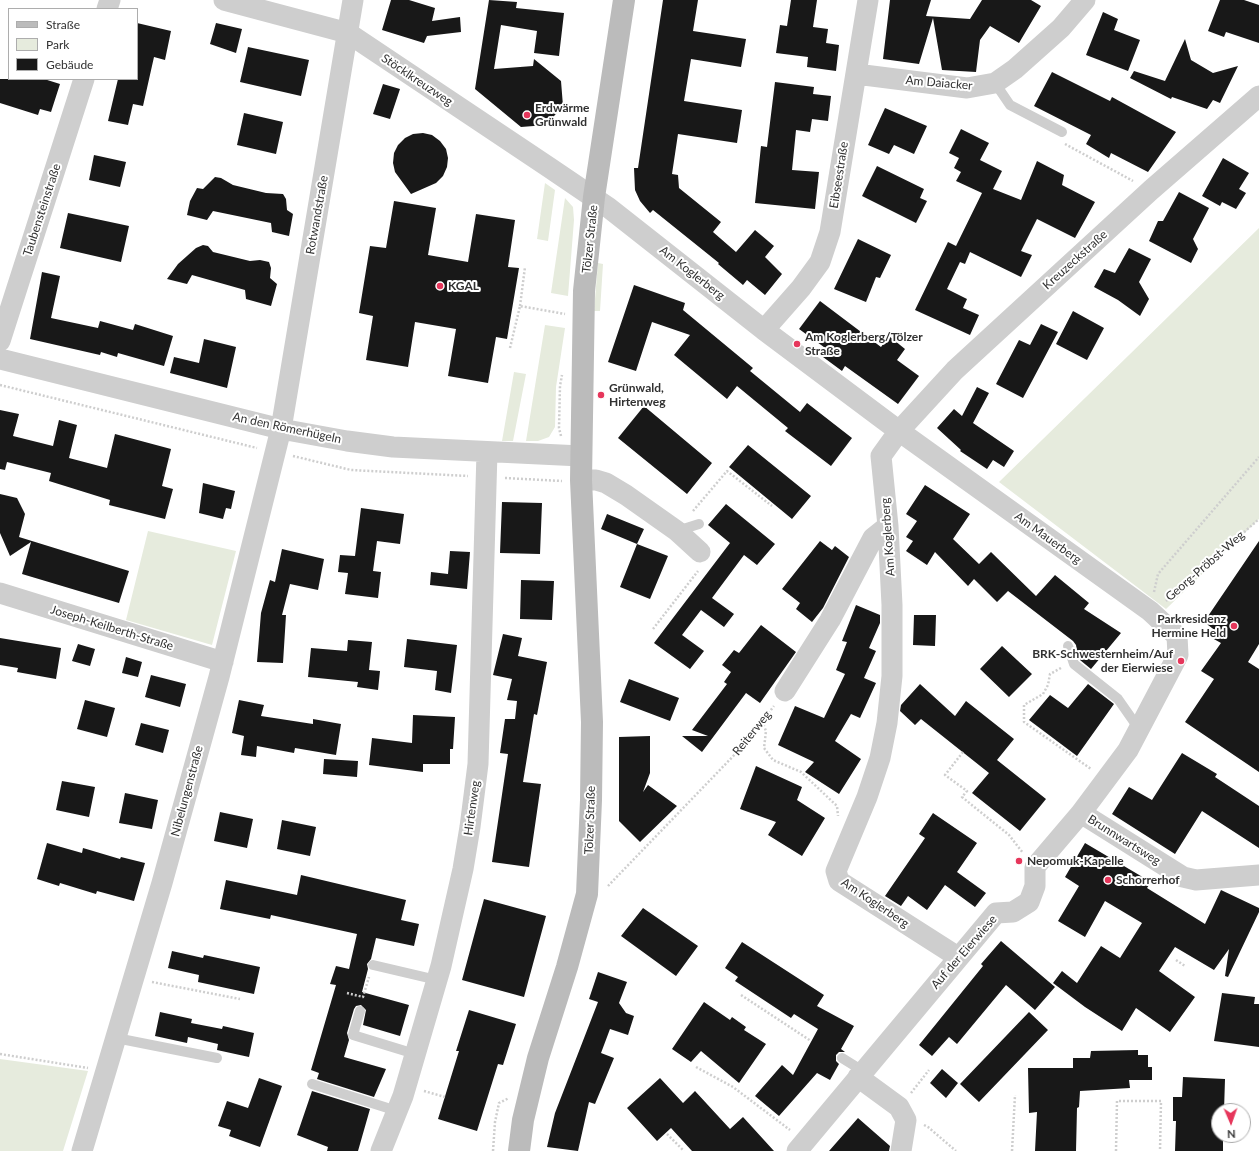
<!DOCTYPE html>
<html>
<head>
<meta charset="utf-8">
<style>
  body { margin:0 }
  #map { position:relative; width:1259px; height:1151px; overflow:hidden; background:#fff; font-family:Lato,sans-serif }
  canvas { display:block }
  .legend { position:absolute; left:8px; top:8px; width:130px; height:72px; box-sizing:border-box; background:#fff; border:1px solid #adadad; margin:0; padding:5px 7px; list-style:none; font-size:12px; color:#313131 }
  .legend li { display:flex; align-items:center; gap:8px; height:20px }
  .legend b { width:20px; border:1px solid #adadad }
  .north { position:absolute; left:1211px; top:1103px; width:40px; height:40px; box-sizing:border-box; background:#fff; border:1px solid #adadad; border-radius:50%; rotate:178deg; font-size:11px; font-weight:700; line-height:16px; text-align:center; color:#313131 }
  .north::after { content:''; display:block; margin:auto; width:14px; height:18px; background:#e6365b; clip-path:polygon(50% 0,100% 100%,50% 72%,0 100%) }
</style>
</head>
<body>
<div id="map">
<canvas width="1259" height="1151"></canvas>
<ul class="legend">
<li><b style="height:5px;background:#bbb"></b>Straße</li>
<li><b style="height:11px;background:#e6ebdd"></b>Park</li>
<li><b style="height:11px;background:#181818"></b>Gebäude</li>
</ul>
<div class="north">N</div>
</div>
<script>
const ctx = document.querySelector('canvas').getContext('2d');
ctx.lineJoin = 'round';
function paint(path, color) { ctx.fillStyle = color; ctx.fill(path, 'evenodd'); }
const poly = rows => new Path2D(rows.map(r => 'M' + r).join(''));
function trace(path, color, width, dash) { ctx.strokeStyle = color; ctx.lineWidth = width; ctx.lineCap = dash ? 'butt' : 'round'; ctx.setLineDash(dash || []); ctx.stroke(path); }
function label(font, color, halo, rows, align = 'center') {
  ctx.font = font + ' Lato,sans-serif'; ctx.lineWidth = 4; ctx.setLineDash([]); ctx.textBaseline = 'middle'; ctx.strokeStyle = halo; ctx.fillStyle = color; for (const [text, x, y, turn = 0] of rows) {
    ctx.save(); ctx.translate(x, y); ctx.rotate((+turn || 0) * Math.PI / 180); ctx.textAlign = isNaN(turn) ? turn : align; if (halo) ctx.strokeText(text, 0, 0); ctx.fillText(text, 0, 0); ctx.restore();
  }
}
paint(poly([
  [545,183,555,190,548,241,537,239],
  [565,198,573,207,574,220,568,296,551,293],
  [1259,228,1259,519,1166,609,999,482],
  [598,263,603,264,600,311,594,311],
  [545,325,565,328,556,387,555,427,549,437,538,441,526,441],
  [514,372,526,374,513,441,502,441],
  [148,531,236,551,212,645,126,620],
  [0,1059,88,1071,63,1151,0,1151]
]), '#e6ebdd');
paint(poly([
  [391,0,409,0,435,8,432,21,460,17,461,32,427,36,424,43,382,30],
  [489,0,517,2,516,8,564,13,559,56,534,53,537,31,501,25,494,69,533,66,534,59,561,81,563,106,546,125,521,127,475,89],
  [663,0,698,0,693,31,746,39,741,67,691,59,684,101,742,110,737,143,678,134,672,174,678,175,679,188,721,222,713,232,736,252,755,230,774,246,765,257,782,274,765,295,747,280,743,285,718,264,719,263,653,210,650,213,640,201,635,190,634,168,638,168],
  [791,0,817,0,813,27,828,29,826,43,839,45,836,71,807,67,808,57,776,53,780,25,787,26],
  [890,0,931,0,926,16,970,19,982,0,1031,0,1041,6,1019,43,990,26,980,40,976,72,942,70,933,18,919,64,883,59],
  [1220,0,1244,0,1259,5,1259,43,1226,32,1224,37,1208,31],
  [1103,12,1118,19,1114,30,1140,40,1128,71,1086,55],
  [137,23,171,31,165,60,154,57,143,106,133,104,128,125,108,121,118,79,137,79],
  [216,23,242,29,236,53,210,44],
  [1185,39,1191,60,1213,73,1238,66,1220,103,1213,100,1207,109,1172,97,1171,99,1130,78,1134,71,1165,81],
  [248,47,309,60,301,96,240,82],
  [1052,72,1110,101,1112,97,1176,132,1148,172,1111,153,1109,158,1086,144,1091,135,1034,106],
  [0,79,44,79,60,84,51,112,40,109,38,115,0,103],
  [775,82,814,87,813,94,831,96,828,121,812,119,810,132,796,130,792,170,819,172,815,209,755,203,761,146,767,147],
  [383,84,400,89,390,119,373,114],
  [885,108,927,126,914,154,894,145,889,154,868,145],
  [244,113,283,122,276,154,237,145],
  [961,129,989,143,980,160,1002,171,993,189,1021,200,1037,161,1064,175,1062,185,1095,202,1075,238,1037,219,1021,251,1032,255,1021,277,970,252,965,264,960,262,947,289,967,299,963,308,979,315,970,335,915,310,948,242,956,246,982,193,956,181,961,172,954,168,959,158,949,153],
  [423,133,432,135,440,141,446,149,448,158,447,167,443,176,436,183,411,194,395,172,393,163,394,153,398,145,405,138,413,134],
  [94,155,126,162,120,187,89,180],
  [1223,158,1249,173,1239,189,1246,193,1236,209,1222,202,1220,206,1202,196],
  [877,166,924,189,920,198,927,201,916,223,862,196],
  [215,177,221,178,233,185,266,193,283,194,286,199,287,210,293,214,289,236,272,232,271,223,213,211,207,220,187,215,190,201,197,188,203,189],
  [1179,192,1209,208,1193,239,1198,249,1191,263,1149,241,1158,221,1163,221],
  [394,201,436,208,428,255,468,262,476,214,515,220,508,267,519,268,507,339,496,337,488,383,448,376,456,329,415,322,408,367,366,360,373,316,359,313,370,246,386,248],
  [68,213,129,226,121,262,60,248],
  [858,239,891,255,880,278,876,277,866,302,834,289],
  [203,245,208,246,213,252,250,261,260,260,269,262,271,268,270,278,277,284,271,306,246,299,245,290,192,275,187,284,167,279,178,264,196,248],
  [1129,248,1151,259,1139,282,1149,299,1140,316,1118,300,1094,287,1104,269,1115,273],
  [42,272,60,276,51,318,98,328,100,321,133,330,135,324,173,336,164,366,118,353,117,357,101,352,100,355,30,339],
  [634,285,685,303,683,310,753,368,750,371,800,412,807,403,852,438,831,466,785,431,788,428,737,386,727,399,674,355,690,335,652,322,636,371,608,362],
  [820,301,881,347,889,336,905,349,897,360,919,376,898,404,845,366,842,371,823,357,828,350,799,329],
  [1073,311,1104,328,1087,360,1056,344],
  [1041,324,1058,332,1023,398,996,384,1019,340,1030,345],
  [204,339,236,347,227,388,170,373,174,357,199,363],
  [977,387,989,393,973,423,1014,451,1004,467,993,460,987,469,960,451,961,450,937,428,954,409,962,416],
  [644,406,712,463,687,494,618,438],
  [0,410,19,414,13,436,53,446,59,420,77,425,69,458,107,468,115,434,171,449,162,486,173,489,165,519,109,505,110,500,49,481,51,473,7,462,5,470,0,469],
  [748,445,811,496,792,519,729,467],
  [203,483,235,491,231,509,226,508,223,519,199,513],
  [925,485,970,514,953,539,979,564,991,552,1036,596,1055,575,1089,603,1084,609,1121,633,1091,669,1080,660,1081,655,1077,651,1076,645,1073,641,1008,591,997,602,974,579,968,586,935,552,927,565,906,551,913,541,906,537,917,521,906,514],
  [0,494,17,498,25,514,19,537,129,571,119,603,22,574,31,542,10,556,0,533],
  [502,502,542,503,540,554,500,553],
  [726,504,775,544,757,565,744,555,712,598,734,614,724,627,701,610,682,635,704,651,690,669,654,643,730,543,708,525],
  [361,508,404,514,400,544,377,541,373,571,381,572,378,598,345,594,348,573,338,572,340,555,355,556],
  [607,514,644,529,637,544,601,529],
  [820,541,832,550,835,546,849,557,823,608,812,622,796,609,800,603,782,589],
  [1259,541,1259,644,1248,662,1259,669,1259,772,1185,722,1214,679,1201,671,1221,643,1212,638,1216,631,1204,622],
  [637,544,668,556,650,599,620,587],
  [282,549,324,559,318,590,290,584,282,615,286,615,283,663,257,662,261,613,270,580,275,582],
  [450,551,470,552,467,589,430,585,431,572,448,574],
  [521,580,554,581,552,620,520,619],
  [856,605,880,615,880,623,869,648,876,651,864,678,876,683,860,718,851,714,835,741,861,759,839,794,805,772,814,762,778,745,795,706,824,718,845,674,836,670,847,642,842,641],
  [914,615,936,615,935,646,913,645],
  [761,625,796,652,760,703,746,693,702,752,682,736,708,736,692,730,727,684,724,682,731,672,722,665,734,650,739,653],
  [503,634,522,638,518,656,547,662,537,715,534,714,523,782,541,784,529,867,492,862,508,754,500,753,505,719,515,719,517,701,507,700,512,679,493,675],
  [0,638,61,648,56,679,17,672,18,668,0,665],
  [407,639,457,645,451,693,435,690,437,671,404,667],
  [348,640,372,642,369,670,380,671,378,690,357,687,358,682,308,677,311,648,347,651],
  [78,644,95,649,90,666,72,661],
  [1002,646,1032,674,1009,697,980,669],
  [126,657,142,662,138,677,122,673],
  [151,675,186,684,180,707,145,697],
  [629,679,679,698,670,721,620,702],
  [920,684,955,716,966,701,1014,739,997,760,1046,799,1020,831,972,793,989,773,921,719,915,725,900,711,901,705],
  [1088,684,1114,704,1077,756,1029,720,1050,695,1068,708],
  [85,700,115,708,107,737,77,729],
  [239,700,264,705,261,716,313,724,313,719,341,724,336,755,295,748,294,753,257,746,256,757,241,755,244,736,232,733],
  [413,715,455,717,453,749,450,749,450,764,423,764,423,772,369,765,372,738,412,743],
  [141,723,169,730,163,753,135,745],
  [650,736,650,773,643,792,648,785,677,806,640,842,619,821,619,737],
  [1182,753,1217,774,1215,777,1259,806,1259,848,1202,811,1175,854,1112,814,1129,787,1152,800],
  [324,759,358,761,357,777,323,774],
  [756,766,802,787,797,800,825,818,802,856,768,835,776,822,740,809],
  [62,781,95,787,89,817,56,810],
  [125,793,158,800,152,829,119,823],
  [220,812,253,819,247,848,214,841],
  [933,813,977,843,957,872,986,893,975,907,945,885,927,910,908,896,901,906,885,896,925,838,919,834],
  [282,820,316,827,310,856,277,849],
  [47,843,82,853,83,848,120,859,121,857,145,863,134,901,97,891,96,894,60,883,59,886,37,879],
  [1085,843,1151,882,1147,888,1205,924,1221,890,1259,908,1259,912,1228,977,1225,976,1229,949,1214,970,1175,947,1159,971,1195,997,1170,1032,1136,1008,1122,1031,1085,1007,1053,983,1062,971,1077,983,1101,946,1120,958,1142,923,1105,901,1085,937,1058,921,1079,886,1065,877],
  [301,875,406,900,401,920,419,924,414,946,376,938,371,959,367,964,368,969,362,992,409,1005,400,1036,363,1025,366,1010,361,1005,356,1006,354,1009,347,1033,349,1040,344,1057,386,1069,374,1097,317,1079,319,1073,311,1070,336,985,330,984,336,966,349,969,357,934,271,915,270,919,220,909,226,880,297,895],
  [484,899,546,916,524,997,462,980],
  [643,908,698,946,676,976,621,936],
  [1001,941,1055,987,1035,1010,1006,985,957,1044,949,1037,932,1056,919,1045,983,966,981,964],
  [742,942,824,995,817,1006,854,1026,841,1049,845,1052,839,1052,836,1055,836,1061,839,1064,830,1080,817,1073,779,1116,755,1096,782,1065,793,1075,818,1029,794,1014,791,1018,735,981,738,977,725,968],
  [172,951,203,958,204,955,260,967,254,994,198,982,199,975,168,968],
  [598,972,627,982,619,1003,626,1013,634,1016,628,1035,610,1029,601,1053,614,1058,595,1104,589,1102,578,1151,547,1147,555,1113,598,1002,589,999],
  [1222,993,1255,997,1254,1004,1259,1004,1259,1047,1214,1041],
  [704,1002,730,1020,732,1017,746,1027,744,1030,766,1044,739,1083,701,1051,691,1062,672,1049],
  [469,1010,516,1024,503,1065,498,1064,477,1131,438,1119,459,1051,456,1051],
  [160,1012,192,1019,191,1023,222,1029,223,1026,254,1033,249,1057,217,1050,218,1044,188,1037,187,1043,155,1036],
  [1029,1012,1048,1030,979,1102,960,1084],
  [1138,1050,1138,1055,1148,1055,1148,1067,1152,1067,1152,1080,1129,1080,1130,1088,1080,1091,1079,1107,1077,1108,1076,1151,1035,1151,1037,1112,1029,1113,1028,1068,1073,1068,1073,1058,1090,1058,1091,1051],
  [942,1069,958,1083,946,1098,930,1083],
  [1183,1077,1225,1079,1224,1111,1219,1111,1219,1135,1223,1135,1223,1151,1175,1151,1176,1121,1173,1121,1173,1097,1182,1097],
  [259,1078,282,1086,260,1147,229,1136,231,1130,218,1126,227,1101,248,1108],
  [660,1078,683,1103,695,1091,730,1129,743,1117,774,1151,692,1151,671,1128,657,1141,627,1108],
  [312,1091,370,1109,358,1151,327,1151,328,1147,297,1135],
  [858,1118,890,1146,889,1151,829,1151]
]), '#181818');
trace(poly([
  [1065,144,1133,181],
  [520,306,525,267],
  [510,348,520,306,565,314],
  [0,385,257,448],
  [561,436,559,428,560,386,562,375],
  [293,456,351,470,468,476],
  [505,478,562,481],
  [693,511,727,471,772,506],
  [1154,592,1158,574,1259,457],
  [1166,601,1259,519],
  [653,629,698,571],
  [1061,668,1050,674,1048,685,1043,694,1024,705,1024,722,1091,769],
  [762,721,766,731,764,748,773,760,801,772,837,806,838,816],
  [963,752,945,775,967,791,962,797,1009,835,1023,853],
  [608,886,742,747,774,706],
  [1176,960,1185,966],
  [152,982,240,999],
  [347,993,363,997,369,977],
  [741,995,811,1041],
  [0,1054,88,1068],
  [696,1067,733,1087,790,1130],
  [424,1091,445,1097],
  [911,1093,929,1070],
  [924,1125,928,1127,956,1151],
  [667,1134,684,1151],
  [493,1151,495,1122,499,1103,509,1098],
  [1012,1151,1015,1095],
  [1116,1151,1117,1101,1161,1101,1160,1151]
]), '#cecece', 2.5, [2, 2]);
trace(poly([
  [995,83,1010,105,1062,132],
  [677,531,699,524],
  [1068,646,1074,664,1118,699,1139,729],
  [373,965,437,980],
  [360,1011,353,1035,415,1054],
  [116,1038,217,1058],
  [842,1058,863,1071],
  [312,1084,397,1111]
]), '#cecece', 10);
trace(poly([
  [224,0,348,33,550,168,609,208,764,330,899,431,1150,611,1177,636,1178,655,1128,750,1081,813,1035,867,1035,886,1029,902,1013,912,996,913,797,1151],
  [107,9,110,0],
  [856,74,967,88,995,83,1015,69,1061,28,1085,0],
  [764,330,801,288,820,262,830,232,868,0],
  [0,341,84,79],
  [0,359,281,429,347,441,393,447,581,456],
  [581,480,596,480,606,483,626,495,677,531,700,552],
  [0,593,223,662],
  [785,691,830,620,873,538,888,526],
  [1081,813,1183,877,1196,880,1259,875],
  [958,957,839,881,836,871,867,797,880,758,887,723,892,676,892,605,888,526,881,456,899,431,955,370,1151,190,1259,96],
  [858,1077,899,1107,906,1120,901,1151],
  [82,1151,162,883,219,677,281,429,353,0],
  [381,1151,403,1096,441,966,463,869,470,827,478,764,487,452]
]), '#cecece', 21);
trace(poly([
  [519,1151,523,1120,538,1058,567,967,587,894,591,800,592,722,581,480,584,291,594,197,624,0]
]), '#bbb', 22);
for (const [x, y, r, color] of [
  [527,115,4,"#e6365b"],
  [440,286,4,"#e6365b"],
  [797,344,4,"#e6365b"],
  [601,395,4,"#e6365b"],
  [1234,626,4,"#e6365b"],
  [1181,661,4,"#e6365b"],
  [1019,861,4,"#e6365b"],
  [1108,880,4,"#e6365b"]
]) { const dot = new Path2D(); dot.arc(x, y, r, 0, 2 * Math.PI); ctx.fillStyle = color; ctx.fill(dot); trace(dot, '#fff', 1.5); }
label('12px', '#313131', '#fff', [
  ["Stöcklkreuzweg",417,80,34],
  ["Am Daiacker",939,83,5],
  ["Eibseestraße",839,175,-81],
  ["Taubensteinstraße",42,210,-72],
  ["Rotwandstraße",317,215,-80],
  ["Tölzer Straße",590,239,-84],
  ["Kreuzeckstraße",1075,260,-42],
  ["Am Koglerberg",692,273,38],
  ["An den Römerhügeln",287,428,12],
  ["Am Koglerberg",888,537,-94],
  ["Am Mauerberg",1048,538,36],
  ["Georg-Pröbst-Weg",1205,566,-41],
  ["Joseph-Keilberth-Straße",112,628,17],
  ["Reiterweg",752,733,-51],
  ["Nibelungenstraße",187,791,-75],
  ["Hirtenweg",472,808,-82],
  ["Tölzer Straße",590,820,-88],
  ["Brunnwartsweg",1124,840,32],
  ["Am Koglerberg",875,903,34],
  ["Auf der Eierwiese",964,952,-49]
]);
label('bold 12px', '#313131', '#fff', [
  ["Erdwärme",535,108],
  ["Grünwald",535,122],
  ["KGAL",448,286],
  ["Am Koglerberg/Tölzer",805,337],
  ["Straße",805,351],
  ["Grünwald,",609,388],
  ["Hirtenweg",609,402],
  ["Parkresidenz",1226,619,"right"],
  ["Hermine Held",1226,633,"right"],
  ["BRK-Schwesternheim/Auf",1173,654,"right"],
  ["der Eierwiese",1173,668,"right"],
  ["Nepomuk-Kapelle",1027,861],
  ["Schorrerhof",1116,880]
], 'left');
</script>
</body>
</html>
